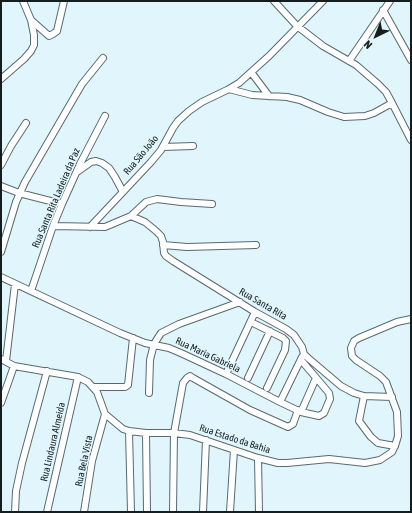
<!DOCTYPE html>
<html>
<head>
<meta charset="utf-8">
<style>
  body { margin:0 }
  #map { position:relative; width:412px; height:513px; overflow:hidden; background:#e1f6fc; font-family:"Asap Condensed",sans-serif }
  canvas { display:block }
  .frame { position:absolute; inset:0; border:2px solid #161d1f; pointer-events:none }
  .north { position:absolute; left:356px; top:16px; width:40px; height:40px; -webkit-text-stroke:3px #e1f6fc; paint-order:stroke; rotate:223deg; font-size:11px; font-weight:700; line-height:16px; text-align:center; color:#161d1f }
  .north::after { content:''; display:block; margin:auto; width:14px; height:18px; background:#161d1f; clip-path:polygon(50% 0,100% 100%,50% 72%,0 100%) }
</style>
</head>
<body>
<div id="map">
<canvas width="412" height="513"></canvas>
<div class="frame"></div>
<div class="north">N</div>
</div>
<script>
const ctx = document.querySelector('canvas').getContext('2d');
ctx.lineJoin = 'round';
const poly = rows => new Path2D(rows.map(r => 'M' + r).join(''));
function trace(path, color, width, dash) { ctx.strokeStyle = color; ctx.lineWidth = width; ctx.lineCap = dash ? 'butt' : 'round'; ctx.setLineDash(dash || []); ctx.stroke(path); }
function label(font, color, halo, rows, align = 'center') {
  ctx.font = font + ' "Asap Condensed",sans-serif'; ctx.lineWidth = 3; ctx.setLineDash([]); ctx.textBaseline = 'middle'; ctx.strokeStyle = halo; ctx.fillStyle = color; for (const [text, x, y, turn = 0] of rows) {
    ctx.save(); ctx.translate(x, y); ctx.rotate((+turn || 0) * Math.PI / 180); ctx.textAlign = isNaN(turn) ? turn : align; if (halo) ctx.strokeText(text, 0, 0); ctx.fillText(text, 0, 0); ctx.restore();
  }
}
const minor = poly([
  [23,1,31,20,49,36,53,34,57,31,64,1],
  [274,1,297,26,323,46,356,65,378,84,386,92,392,103,411,140],
  [383,10,411,60],
  [349,61,390,1],
  [251,72,269,96],
  [1,79,24,59,31,51,34,45,34,35,31,20],
  [229,89,252,95,287,97,300,100,328,112,344,117,365,116,374,113,392,103],
  [163,147,193,146],
  [1,165,11,146,26,123],
  [77,172,91,162,96,161,102,163,109,168,115,177,123,192],
  [1,186,19,193,62,204],
  [131,216,145,222,156,231,161,236,163,242,164,253,166,256,173,261,255,312,286,329,294,335,302,347,304,354,308,358,341,386,354,393,364,396,392,397],
  [53,226,105,227,131,216,146,202,157,199,181,202,212,204],
  [90,227,151,162,161,150,173,128,178,121,189,111,202,102,229,89,239,83,269,56,323,1],
  [163,245,187,247,256,245],
  [1,252,16,202,25,182,82,84,103,58],
  [1,277,120,333,145,343,169,348,183,354,226,374,280,402,301,412,319,416,324,413,330,399,329,393,301,360],
  [31,291,53,226,62,204,80,164,105,116],
  [251,322,283,338,286,341,285,350,267,388],
  [1,359,14,366,78,377,88,382,97,392,105,414,92,461,84,512],
  [6,361,15,284],
  [226,374,255,312],
  [248,378,270,331],
  [93,387,125,387,128,385,133,338],
  [149,393,150,360,154,344,161,333,179,324,240,302],
  [364,396,359,421,371,437,378,443,395,446],
  [280,402,302,357],
  [1,403,14,366],
  [301,412,316,378],
  [105,414,123,429,129,431,146,433,174,433,190,435,258,458,278,463,287,463,329,459,365,463,380,460,392,452,395,446,398,436,397,412,386,382,380,376,356,360,352,356,351,348,354,341,359,338,397,322,411,319],
  [129,431,131,512],
  [146,433,147,512],
  [258,458,259,512],
  [15,512,16,491,22,463,47,371],
  [47,512,78,377],
  [173,512,174,433,183,383,187,378,190,376,193,378,250,410,288,427,293,424,298,410],
  [203,512,206,440],
  [230,512,234,450]
]);
trace(minor, '#576a6f', 8);
trace(minor, '#fff', 6);
label('10px', '#161d1f', '#e1f6fc', [
  ["Rua São João",141,155,-50],
  ["Rua Santa Rita Ladeira da Paz",56,198,-67],
  ["Rua Santa Rita",263,304,30],
  ["Rua Maria Gabriela",208,355,25],
  ["Rua Estado da Bahia",235,439,18],
  ["Rua Lindaura Almeida",53,442,-77],
  ["Rua Bela Vista",84,461,-78]
]);
</script>
</body>
</html>
